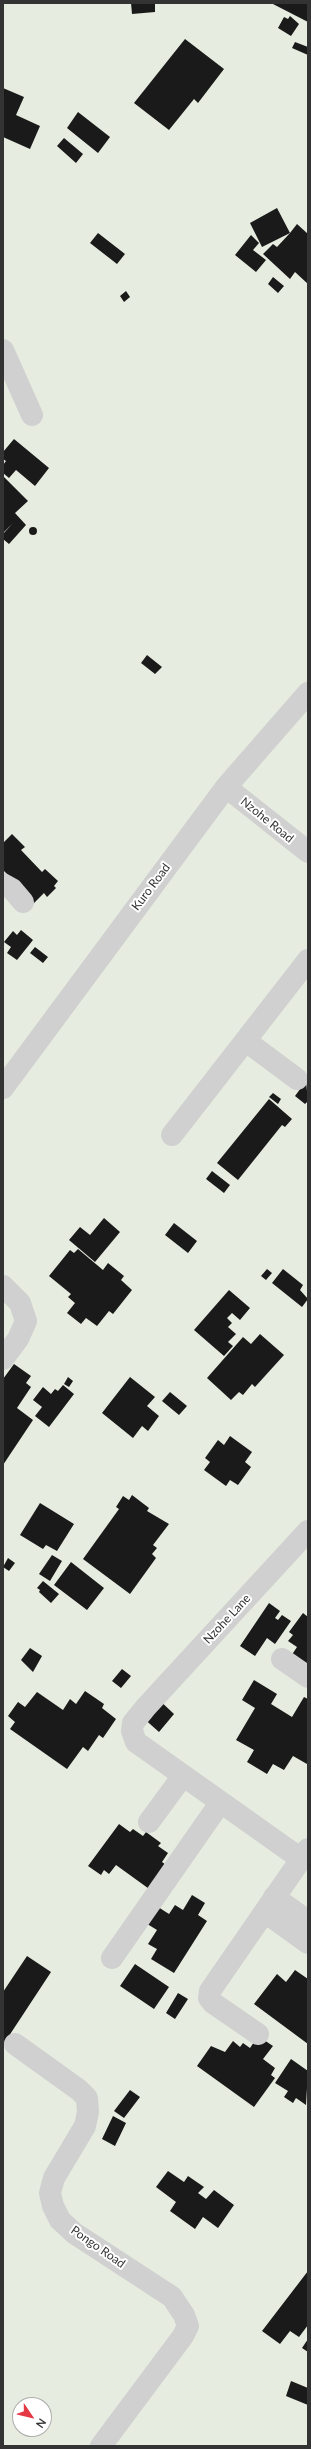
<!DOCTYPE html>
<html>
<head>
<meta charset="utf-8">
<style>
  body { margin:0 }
  #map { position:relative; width:311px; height:2449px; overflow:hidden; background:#fff; font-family:Lato,sans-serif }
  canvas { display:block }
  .frame { position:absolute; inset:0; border:4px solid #333; pointer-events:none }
  .north { position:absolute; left:12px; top:2397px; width:40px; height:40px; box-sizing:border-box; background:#fff; border:1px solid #adadad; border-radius:50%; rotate:125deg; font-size:11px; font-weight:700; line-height:16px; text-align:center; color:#333 }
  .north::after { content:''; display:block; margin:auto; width:14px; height:18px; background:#e63946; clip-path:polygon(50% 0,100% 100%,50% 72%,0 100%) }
</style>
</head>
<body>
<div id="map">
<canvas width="311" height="2449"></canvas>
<div class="frame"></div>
<div class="north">N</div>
</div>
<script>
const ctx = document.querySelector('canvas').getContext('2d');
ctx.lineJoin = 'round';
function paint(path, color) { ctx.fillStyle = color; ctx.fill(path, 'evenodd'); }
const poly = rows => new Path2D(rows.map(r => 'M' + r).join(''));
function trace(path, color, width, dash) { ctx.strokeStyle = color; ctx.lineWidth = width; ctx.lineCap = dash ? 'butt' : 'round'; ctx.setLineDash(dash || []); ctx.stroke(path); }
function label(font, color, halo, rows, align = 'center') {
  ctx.font = font + ' Lato,sans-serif'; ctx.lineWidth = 4; ctx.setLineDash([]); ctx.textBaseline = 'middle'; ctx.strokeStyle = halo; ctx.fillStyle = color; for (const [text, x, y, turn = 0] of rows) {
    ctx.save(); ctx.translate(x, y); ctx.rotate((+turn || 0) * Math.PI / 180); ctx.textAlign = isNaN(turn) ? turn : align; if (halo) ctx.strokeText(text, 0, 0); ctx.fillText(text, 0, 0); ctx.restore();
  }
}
paint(poly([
  [3,3,308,3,308,2446,3,2446],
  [20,2405,44,2405,44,2429,20,2429]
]), '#e6ecdf');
paint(poly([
  [131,3,155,3,155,12,132,14],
  [271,3,308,3,308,22],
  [290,16,299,24,291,36,278,28,284,17,288,19],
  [185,39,224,69,198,103,194,99,169,130,134,103],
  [295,42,308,47,308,55,292,48],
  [3,88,24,97,16,115,40,126,30,149,3,137],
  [78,112,110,137,98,153,67,128],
  [64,138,83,154,76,163,57,146],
  [277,208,290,233,297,224,308,234,308,284,295,272,290,279,263,254,273,244,277,247,290,233,262,247,250,223],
  [98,233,125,254,117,264,90,243],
  [251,235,259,243,253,250,266,260,256,272,235,255],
  [273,277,284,286,278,293,268,284],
  [126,291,130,297,124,302,120,296],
  [14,439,49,468,35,486,16,470,9,478,3,473,3,465,6,461,3,459,3,452],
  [3,476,28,501,15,513,26,525,9,544,3,539,3,534,13,523,3,533],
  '29 531a4 4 0 1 1 8 0a4 4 0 1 1-8 0Z',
  [147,655,162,667,155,674,141,663],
  [12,834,25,847,21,850,42,872,45,869,58,881,54,886,56,888,47,897,44,893,32,905,22,889,3,870,3,843],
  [21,930,33,940,17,960,7,953,11,947,4,942,13,931,17,935],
  [35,947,48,957,43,963,30,953],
  [306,1081,308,1101,305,1104,295,1096],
  [273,1093,281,1099,278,1104,269,1097],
  [269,1099,292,1119,285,1127,282,1125,238,1180,217,1163],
  [212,1171,230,1185,224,1193,206,1179],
  [104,1218,120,1232,95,1262,69,1240,80,1227,90,1235],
  [174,1223,197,1241,188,1253,165,1235],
  [78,1249,103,1270,108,1263,124,1276,121,1280,132,1290,113,1314,109,1311,97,1326,86,1318,81,1324,67,1313,75,1303,68,1297,71,1294,49,1276,70,1250,74,1253],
  [267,1269,272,1273,266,1280,261,1276],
  [283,1269,303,1285,300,1290,308,1299,302,1307,272,1283],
  [229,1290,250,1308,240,1320,232,1313,227,1318,232,1323,228,1327,236,1334,228,1342,233,1346,224,1356,194,1330],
  [260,1334,284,1355,255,1387,252,1384,243,1395,239,1392,231,1400,207,1378,243,1337,251,1344],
  [14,1364,31,1376,26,1383,31,1387,17,1408,33,1420,3,1465,3,1379],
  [68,1377,73,1381,69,1387,64,1384],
  [130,1377,155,1397,147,1406,159,1416,148,1431,142,1426,133,1438,102,1413],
  [63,1385,74,1394,49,1427,35,1416,42,1407,33,1400,43,1387,51,1394,55,1389,58,1391],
  [170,1392,187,1406,179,1415,162,1401],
  [230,1436,252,1452,245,1462,251,1467,238,1485,230,1480,226,1486,204,1470,210,1462,205,1458,218,1440,224,1445],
  [132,1495,149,1508,147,1511,169,1524,153,1545,157,1548,152,1554,156,1558,130,1594,83,1559,119,1509,116,1507,123,1496,129,1500],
  [40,1503,74,1524,57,1551,46,1545,43,1549,20,1535],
  [52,1555,62,1561,50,1581,39,1574],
  [8,1558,15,1563,9,1571,3,1567],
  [71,1562,104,1588,87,1610,54,1585],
  [43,1581,59,1594,51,1603,39,1592,40,1590,37,1588],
  [269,1603,280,1611,275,1618,278,1620,282,1615,291,1621,275,1644,267,1638,255,1656,240,1646],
  [303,1613,308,1617,308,1668,287,1662,297,1647,288,1641,293,1635,289,1632],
  [30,1648,42,1656,33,1672,21,1660],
  [122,1669,131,1676,121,1688,112,1681],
  [254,1680,277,1694,271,1704,292,1717,304,1697,308,1699,307,1764,293,1756,284,1770,273,1764,267,1774,247,1762,254,1750,236,1740,255,1708,242,1700],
  [85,1691,104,1704,102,1708,116,1719,103,1738,99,1735,88,1751,83,1747,67,1769,10,1729,15,1722,8,1716,18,1702,25,1707,37,1692,63,1710,70,1699,76,1704],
  [157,1698,174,1714,159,1732,141,1716],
  [119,1824,130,1832,133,1829,143,1836,146,1832,161,1843,158,1846,168,1853,162,1862,169,1867,152,1891,116,1865,109,1874,104,1870,101,1875,88,1866],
  [192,1895,205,1903,198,1915,207,1921,174,1973,151,1959,157,1949,148,1944,157,1930,144,1922,155,1905,169,1914,175,1905,183,1910],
  [27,1956,51,1972,3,2045,3,1992],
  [135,1964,169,1987,154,2009,120,1986],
  [295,1970,308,1979,308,2044,254,2004,277,1974,286,1982],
  [178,1993,188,1999,175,2019,166,2013],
  [258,2036,273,2046,263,2059,275,2068,271,2075,275,2078,254,2107,197,2066,211,2046,225,2052,233,2041,240,2047,243,2043,250,2048],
  [291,2059,308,2071,306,2105,296,2098,293,2103,284,2097,288,2091,275,2083],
  [130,2090,140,2097,124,2118,114,2111],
  [113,2116,126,2123,115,2146,102,2139],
  [168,2171,184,2182,188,2176,204,2187,198,2193,206,2199,214,2190,234,2205,218,2228,203,2217,195,2229,170,2211,176,2202,156,2187],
  [308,2271,308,2325,299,2337,290,2331,280,2344,262,2331],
  [308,2339,308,2352,302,2348],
  [291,2381,308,2388,308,2405,286,2396]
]), '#1a1a1a');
trace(poly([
  [3,350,32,415],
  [226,787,308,852],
  [3,884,12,889,23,902],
  [246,1041,297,1079],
  [3,1088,226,787,308,693],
  [172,1135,308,960],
  [3,1286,20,1303,26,1321,18,1339,3,1359],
  [282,1659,308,1677],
  [149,1822,182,1777],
  [301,1859,136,1742,132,1731,133,1723,146,1707,308,1531],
  [274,1897,308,1921],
  [265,1912,308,1943],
  [112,1958,220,1803],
  [258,2034,213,2003,209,1998,210,1991,308,1849],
  [15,2044,79,2090,87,2098,88,2112,85,2126,54,2178,50,2193,53,2206,60,2220,74,2233,172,2297,184,2315,188,2326,183,2336,101,2446]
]), '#d0d0d0', 22);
label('12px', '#333', '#fff', [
  ["Nzohe Road",267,820,39],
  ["Kuro Road",151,887,-53],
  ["Nzohe Lane",227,1619,-47],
  ["Pongo Road",98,2247,35]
]);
</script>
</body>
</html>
